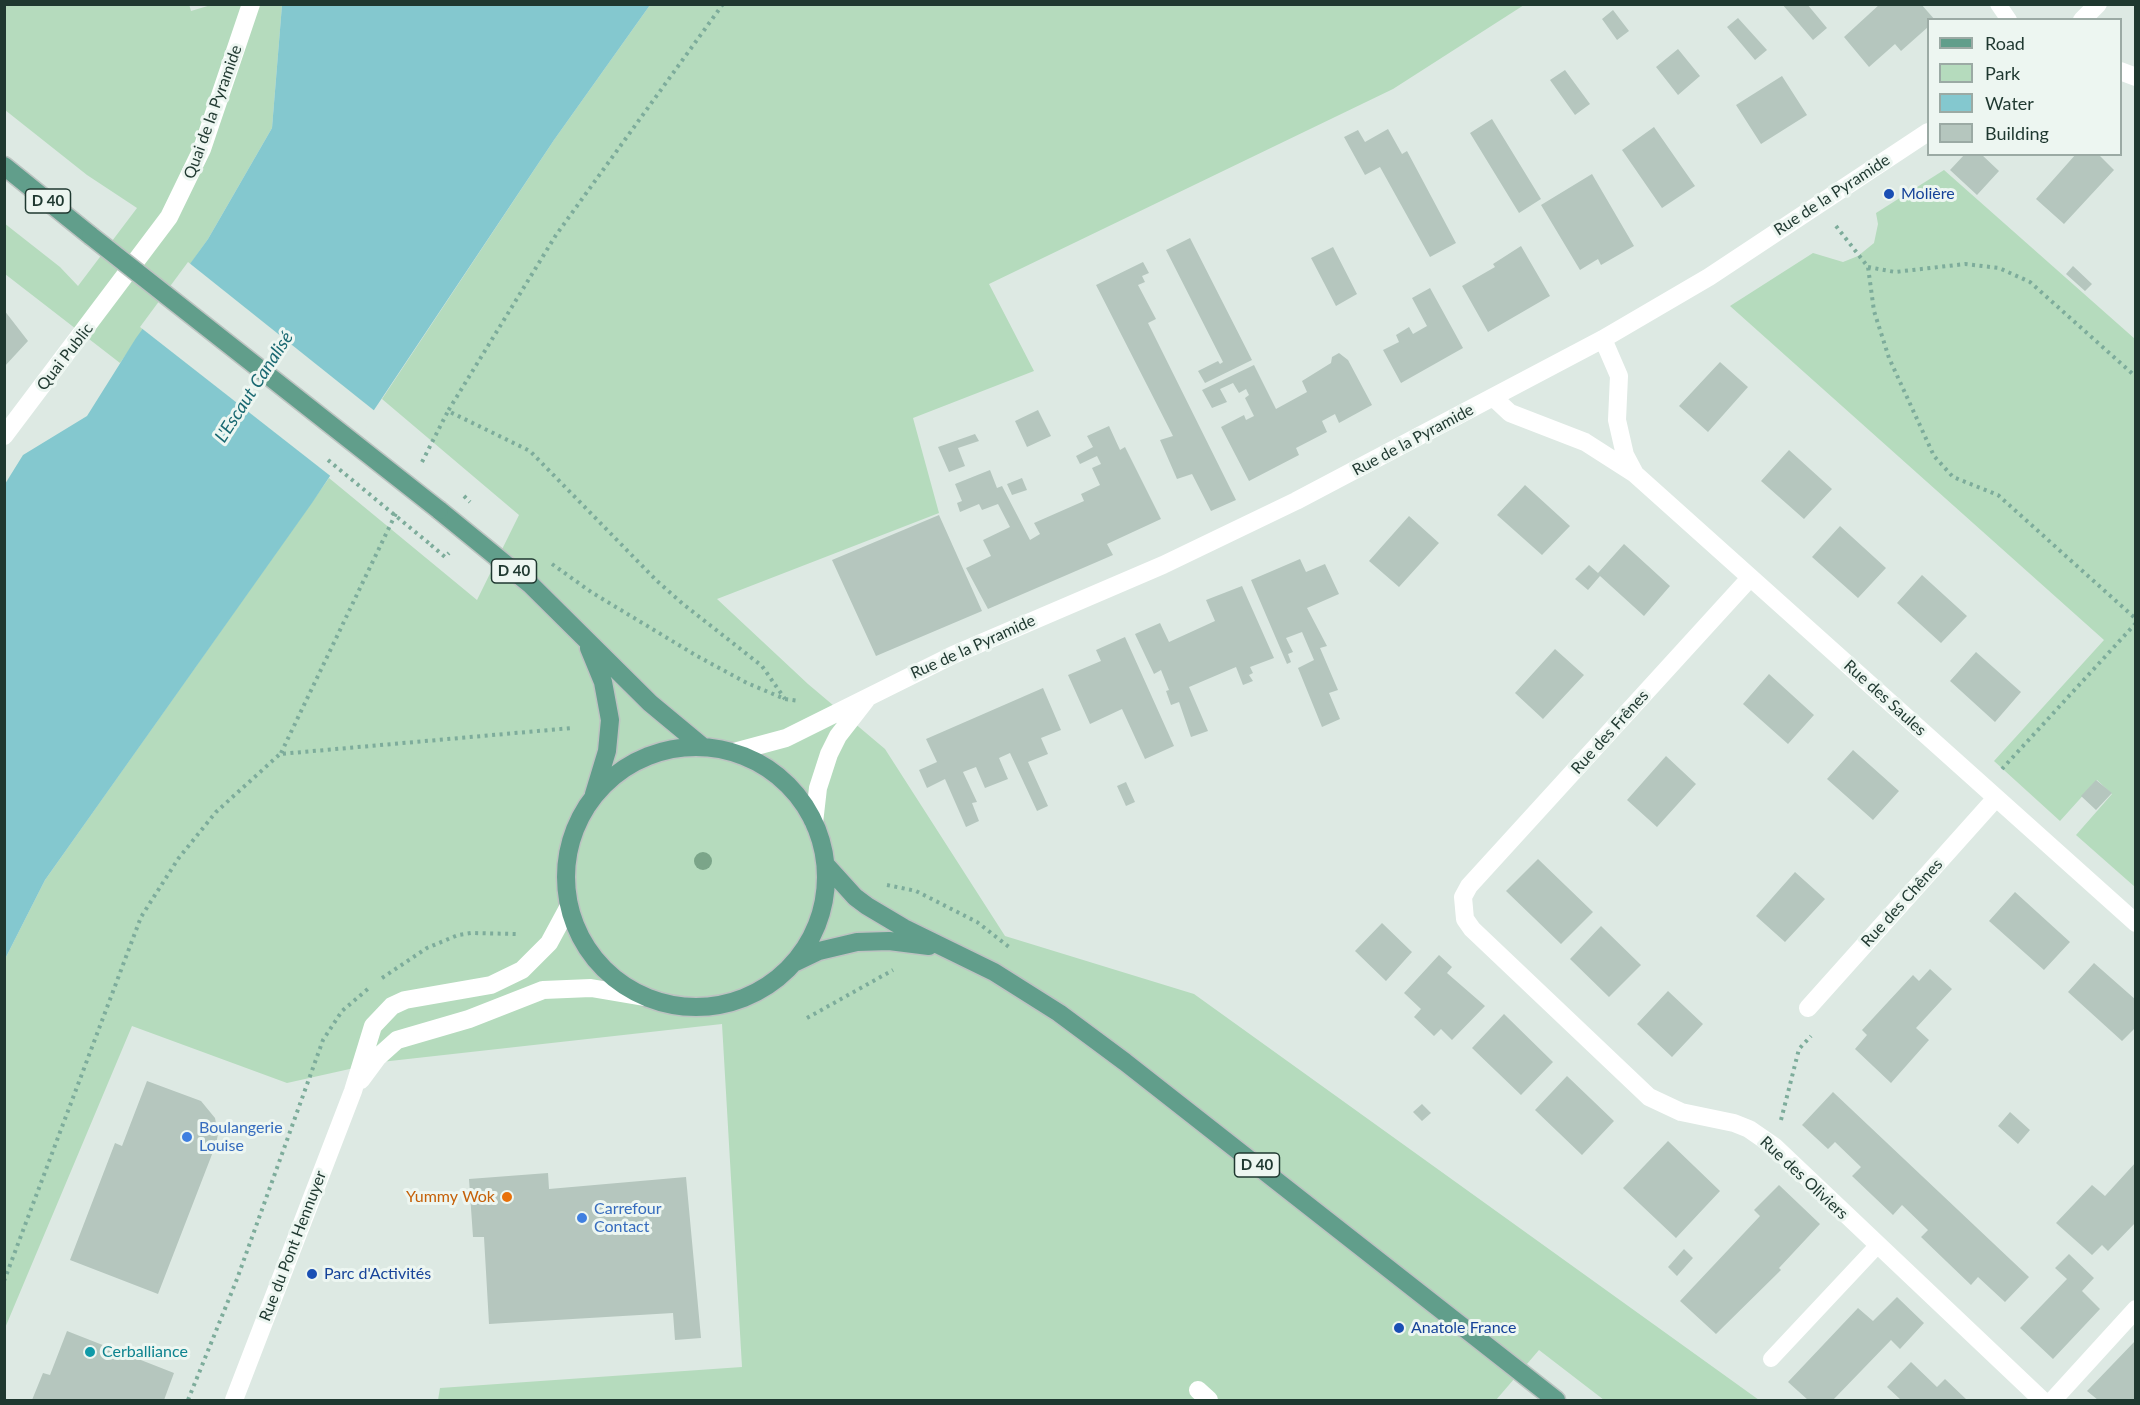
<!DOCTYPE html>
<html>
<head>
<meta charset="utf-8">
<style>
  body { margin:0 }
  #map { position:relative; width:2140px; height:1405px; overflow:hidden; background:#dde9e3; font-family:Lato,sans-serif }
  canvas { display:block }
  .frame { position:absolute; inset:0; border:6px solid #1f3830; pointer-events:none }
  .legend { position:absolute; left:1927px; top:18px; width:195px; height:138px; box-sizing:border-box; background:#edf6f1; border:2px solid #9baaa4; margin:0; padding:8px 10px; list-style:none; font-size:18px; color:#1f3830 }
  .legend li { display:flex; align-items:center; gap:12px; height:30px }
  .legend b { width:30px; border:2px solid #9baaa4 }
</style>
</head>
<body>
<div id="map">
<canvas width="2140" height="1405"></canvas>
<div class="frame"></div>
<ul class="legend">
<li><b style="height:8px;background:#619e8b"></b>Road</li>
<li><b style="height:16px;background:#b5dbbd"></b>Park</li>
<li><b style="height:16px;background:#84c8cf"></b>Water</li>
<li><b style="height:16px;background:#b5c6be"></b>Building</li>
</ul>
</div>
<script>
const ctx = document.querySelector('canvas').getContext('2d');
ctx.lineJoin = 'round';
function paint(path, color) { ctx.fillStyle = color; ctx.fill(path, 'evenodd'); }
const poly = rows => new Path2D(rows.map(r => 'M' + r).join(''));
function trace(path, color, width, dash) { ctx.strokeStyle = color; ctx.lineWidth = width; ctx.lineCap = dash ? 'butt' : 'round'; ctx.setLineDash(dash || []); ctx.stroke(path); }
function label(font, color, halo, rows, align = 'center') {
  ctx.font = font + ' Lato,sans-serif'; ctx.lineWidth = 6; ctx.setLineDash([]); ctx.textBaseline = 'middle'; ctx.strokeStyle = halo; ctx.fillStyle = color; for (const [text, x, y, turn = 0] of rows) {
    ctx.save(); ctx.translate(x, y); ctx.rotate((+turn || 0) * Math.PI / 180); ctx.textAlign = isNaN(turn) ? turn : align; if (halo) ctx.strokeText(text, 0, 0); ctx.fillText(text, 0, 0); ctx.restore();
  }
}
paint(poly([
  [189,4,191,11,211,5,282,5,272,128,208,239,120,363,5,274,4,223,60,267,78,286,137,208,87,175,5,110,5,5],
  [650,5,1524,5,1393,89,989,284,1034,371,913,418,939,513,717,599,808,684,885,749,1005,936,1194,994,1759,1400,1604,1400,1539,1350,1496,1400,438,1400,440,1388,742,1367,722,1024,381,1062,287,1083,132,1026,5,1328,5,959,45,880,329,478,477,600,519,515,382,399,554,140],
  [1944,170,2135,339,2135,887,2076,835,2112,794,2097,780,2060,821,1994,761,2104,640,1730,306,1813,253,1843,262,1858,256,1874,243,1878,224,1876,213]
]), '#b5dbbd');
paint(poly([
  [282,5,650,5,554,140,312,503,45,880,5,959,5,484,23,455,87,416,136,338,208,239,238,187,272,128]
]), '#84c8cf');
paint(poly([
  [188,262,376,412,333,478,140,327]
]), '#dde9e3');
paint(poly([
  [1782,4,1807,4,1827,28,1813,40],
  [1880,4,1921,4,1935,20,1928,20,1928,27,1901,51,1895,44,1869,67,1844,37],
  [1613,10,1629,31,1617,40,1602,19],
  [1738,18,1767,50,1755,60,1727,27],
  [1678,49,1700,76,1678,95,1656,67],
  [1565,70,1590,104,1575,115,1550,80],
  [1782,76,1807,115,1761,144,1736,105],
  [1492,119,1541,199,1519,213,1470,133],
  [1654,127,1695,186,1662,208,1622,150],
  [1388,129,1402,154,1407,151,1456,243,1430,257,1380,167,1365,175,1344,137,1358,130,1365,142],
  [1965,154,1981,154,1999,171,1977,195,1950,170],
  [2076,154,2098,154,2114,170,2064,224,2036,199],
  [1592,174,1634,246,1601,265,1598,259,1580,270,1541,205],
  [1190,238,1252,360,1205,383,1198,371,1218,361,1220,364,1223,362,1166,250],
  [1521,246,1550,296,1488,332,1462,286,1495,267,1493,264],
  [1333,247,1357,294,1336,306,1311,258],
  [1143,262,1149,273,1142,276,1145,282,1138,285,1156,319,1148,323,1236,500,1211,511,1192,474,1177,479,1160,440,1173,436,1096,285],
  [2073,266,2092,284,2085,291,2066,274],
  [1430,288,1463,348,1401,383,1383,350,1399,342,1396,335,1409,327,1413,334,1427,326,1412,298],
  [4,310,28,341,4,367],
  [1339,353,1348,360,1372,405,1339,423,1335,414,1322,421,1327,432,1296,448,1299,455,1249,481,1221,427,1244,415,1246,420,1254,416,1245,398,1249,395,1246,389,1239,393,1233,383,1220,389,1227,402,1212,408,1202,390,1254,365,1276,409,1307,392,1302,381,1331,363,1332,357],
  [1720,362,1748,387,1708,432,1679,406],
  [1038,410,1051,436,1027,447,1015,421],
  [1109,426,1120,450,1125,447,1161,519,1107,544,1113,555,988,609,966,568,991,556,983,540,1010,527,998,504,982,510,979,504,960,512,957,503,962,501,955,484,990,470,997,488,1002,486,1030,540,1040,534,1034,523,1084,501,1081,494,1100,485,1092,468,1101,464,1097,456,1080,464,1076,456,1093,447,1087,436],
  [975,434,979,441,958,448,965,466,949,472,938,447],
  [1789,450,1832,489,1804,519,1761,481],
  [1022,478,1027,490,1012,495,1007,484],
  [1525,485,1570,526,1542,555,1497,515],
  [939,515,982,611,876,656,832,560],
  [1409,516,1439,543,1399,587,1369,561],
  [1840,526,1886,568,1858,598,1812,557],
  [1624,544,1670,586,1644,616,1600,576,1588,590,1575,579,1589,565,1598,573],
  [1300,559,1306,572,1325,564,1339,594,1307,608,1327,646,1320,648,1338,690,1329,693,1340,719,1322,727,1298,668,1314,660,1302,632,1286,638,1293,652,1288,654,1291,662,1287,664,1251,580],
  [1922,575,1967,616,1941,643,1897,603],
  [1242,586,1274,658,1250,667,1253,673,1249,675,1253,681,1243,685,1236,667,1189,687,1208,731,1191,737,1179,702,1171,705,1166,691,1169,690,1161,670,1154,674,1135,634,1160,623,1169,642,1215,621,1206,600],
  [1125,637,1174,746,1145,759,1122,709,1090,724,1068,675,1101,661,1096,650],
  [1555,649,1584,675,1543,719,1515,693],
  [1976,652,2021,692,1995,722,1950,681],
  [1769,674,1814,715,1788,744,1743,704],
  [1043,688,1061,730,1041,738,1048,754,1028,762,1048,806,1037,811,1010,753,999,758,1008,779,985,788,976,767,963,772,977,802,972,803,979,821,966,827,945,779,927,788,919,770,937,762,926,739],
  [1853,750,1899,791,1873,820,1827,779],
  [1666,756,1696,784,1657,827,1627,800],
  [2096,780,2112,793,2096,810,2081,796],
  [1126,782,1135,802,1126,806,1117,786],
  [1538,859,1593,912,1561,944,1506,891],
  [1795,872,1825,899,1785,942,1756,916],
  [2015,892,2070,942,2044,970,1989,921],
  [1382,923,1412,952,1386,981,1355,951],
  [1601,926,1641,965,1609,997,1570,959],
  [1439,955,1452,967,1447,973,1485,1006,1452,1040,1441,1029,1434,1036,1414,1017,1421,1009,1404,993],
  [2094,963,2136,1000,2136,1027,2122,1041,2068,992],
  [1930,969,1952,989,1916,1028,1929,1040,1891,1083,1855,1049,1867,1035,1862,1030,1913,975,1919,981],
  [1668,991,1703,1024,1672,1057,1637,1024],
  [1504,1014,1553,1062,1521,1095,1472,1048],
  [1567,1076,1614,1121,1582,1155,1535,1110],
  [147,1081,201,1101,215,1118,218,1134,216,1144,158,1294,70,1260,115,1143,122,1146],
  [1833,1092,2029,1277,2005,1302,1978,1277,1971,1285,1921,1237,1928,1230,1902,1205,1893,1215,1852,1176,1861,1167,1835,1142,1828,1149,1802,1125],
  [1422,1104,1431,1113,1422,1121,1413,1112],
  [2010,1112,2030,1130,2018,1144,1998,1126],
  [1668,1141,1720,1191,1676,1238,1623,1188],
  [2136,1162,2136,1222,2108,1251,2102,1245,2092,1255,2056,1223,2092,1185,2105,1196],
  [548,1173,549,1189,686,1177,701,1338,675,1340,673,1313,489,1324,484,1237,473,1237,469,1179],
  [1779,1185,1820,1224,1779,1268,1781,1270,1716,1334,1680,1301,1760,1216,1754,1210],
  [1684,1249,1693,1258,1677,1276,1668,1267],
  [2069,1254,2094,1278,2082,1291,2100,1309,2053,1359,2020,1328,2067,1279,2055,1268],
  [1897,1297,1924,1323,1900,1349,1891,1340,1833,1400,1808,1400,1788,1382,1858,1308,1873,1321],
  [67,1331,174,1373,164,1400,32,1400,43,1373,50,1375],
  [2136,1340,2136,1400,2098,1400,2087,1391],
  [1911,1362,1937,1387,1945,1379,1967,1400,1901,1400,1887,1387]
]), '#b5c6be');
const primary = poly([
  [4,166,91,236],
  [439,510,531,585,650,703,703,747],
  [589,648,603,682,610,720,607,751,594,794],
  '566 877a130 130 0 1 1 260 0a130 130 0 1 1-260 0Z',
  [826,865,855,897,867,906,904,928,994,972,1059,1013,1125,1062,1556,1400],
  [796,962,819,951,857,942,889,941,929,946]
]);
trace(primary, '#bcc3c1', 21);
trace(poly([
  [723,4,556,235,448,411,530,451,657,581,683,604,762,666,785,699],
  [1836,226,1868,267,1874,311,1889,358,1934,456,1953,477,1998,495,2136,619],
  [1868,267,1895,272,1965,264,1999,268,2030,282,2136,377],
  [422,462,448,411],
  [431,545,445,557,449,553],
  [552,564,591,592,697,656,747,683,785,699,799,701],
  [281,753,397,511],
  [2002,769,2136,623],
  [887,885,916,891,977,922,1009,947],
  [382,978,427,948,458,935,471,933,517,934],
  [807,1018,893,970],
  [1781,1120,1799,1049,1811,1036],
  [4,1281,141,917,178,859,216,812,280,754,572,728],
  [188,1400,237,1279,323,1040,342,1011,369,988]
]), '#7dac9b', 4, [3, 4.5]);
trace(poly([
  [1998,4,2009,20],
  [1771,1359,1877,1246]
]), '#fff', 16);
trace(poly([
  [2082,20,2098,4],
  [2120,71,2136,77],
  [1603,339,1619,376,1617,420,1625,455,1634,472],
  [1494,398,1510,413,1585,442,1635,474,2136,923],
  [4,436,169,217,202,149,251,4],
  [1750,578,1469,886,1463,897,1465,919,1472,929,1649,1097,1681,1112,1734,1123,1749,1129,1775,1147,2042,1400],
  [734,752,786,738,953,655,1163,565,1296,501,1603,339,1709,277,1928,132],
  [814,823,818,788,829,754,838,736,866,700],
  [1808,1008,1996,798],
  [361,1080,378,1057,397,1040,469,1019,543,990,591,988,644,997],
  [1198,1390,1209,1400],
  [234,1400,353,1091,373,1026,392,1006,405,1000,491,985,522,970,549,943,569,906],
  [2053,1400,2136,1309]
]), '#fff', 18);
trace(primary, '#619e8b', 18);
const primaryBridge = poly([
  [91,236,439,510]
]);
trace(primaryBridge, '#bcc3c1', 21, []);
trace(poly([
  [328,460,431,545],
  [464,496,470,502]
]), '#7dac9b', 4, [3, 4.5]);
trace(primaryBridge, '#619e8b', 18);
ctx.fillStyle = '#7ba589';
for (const [x, y] of [
  [703,861]
]) { ctx.beginPath(); ctx.arc(x, y, 9, 0, 2 * Math.PI); ctx.fill(); }
for (const [x, y, r, color] of [
  [1889,194,6,"#1a4fb4"],
  [187,1137,6,"#3f7fe0"],
  [507,1197,6,"#e8710a"],
  [582,1218,6,"#3f7fe0"],
  [312,1274,6,"#1a4fb4"],
  [1399,1328,6,"#1a4fb4"],
  [90,1352,6,"#0f9aa8"]
]) { const dot = new Path2D(); dot.arc(x, y, r, 0, 2 * Math.PI); ctx.fillStyle = color; ctx.fill(dot); trace(dot, '#edf6f1', 2); }
for (const [x, y, w] of [
  [48,201,45],
  [514,571,45],
  [1257,1165,45]
]) { const box = new Path2D(); box.roundRect(x - w / 2, y - 12, w, 24, 4.5); ctx.fillStyle = '#edf6f1'; ctx.fill(box); trace(box, '#1f3830', 1.5); }
label('bold 15px', '#1f3830', null, [
  ["D 40",48,201],
  ["D 40",514,571],
  ["D 40",1257,1165]
]);
label('16px', '#1f3830', '#edf6f1', [
  ["Quai de la Pyramide",213,112,-70],
  ["Rue de la Pyramide",1832,195,-33],
  ["Quai Public",65,357,-52],
  ["Rue de la Pyramide",1413,440,-28],
  ["Rue de la Pyramide",973,647,-24],
  ["Rue des Saules",1885,698,42],
  ["Rue des Frênes",1610,732,-48],
  ["Rue des Chênes",1902,903,-48],
  ["Rue des Oliviers",1804,1178,43],
  ["Rue du Pont Hennuyer",293,1246,-69]
]);
label('16px', '#164399', '#edf6f1', [
  ["Molière",1901,194],
  ["Parc d'Activités",324,1274],
  ["Anatole France",1411,1328]
], 'left');
label('16px', '#366cbe', '#edf6f1', [
  ["Boulangerie",199,1128],
  ["Louise",199,1146],
  ["Carrefour",594,1209],
  ["Contact",594,1227]
], 'left');
label('16px', '#c56008', '#edf6f1', [
  ["Yummy Wok",495,1197]
], 'right');
label('16px', '#0d838f', '#edf6f1', [
  ["Cerballiance",102,1352]
], 'left');
label('italic 18px', '#1a6972', '#edf6f1', [
  ["L'Escaut Canalisé",254,387,-57]
]);
</script>
</body>
</html>
